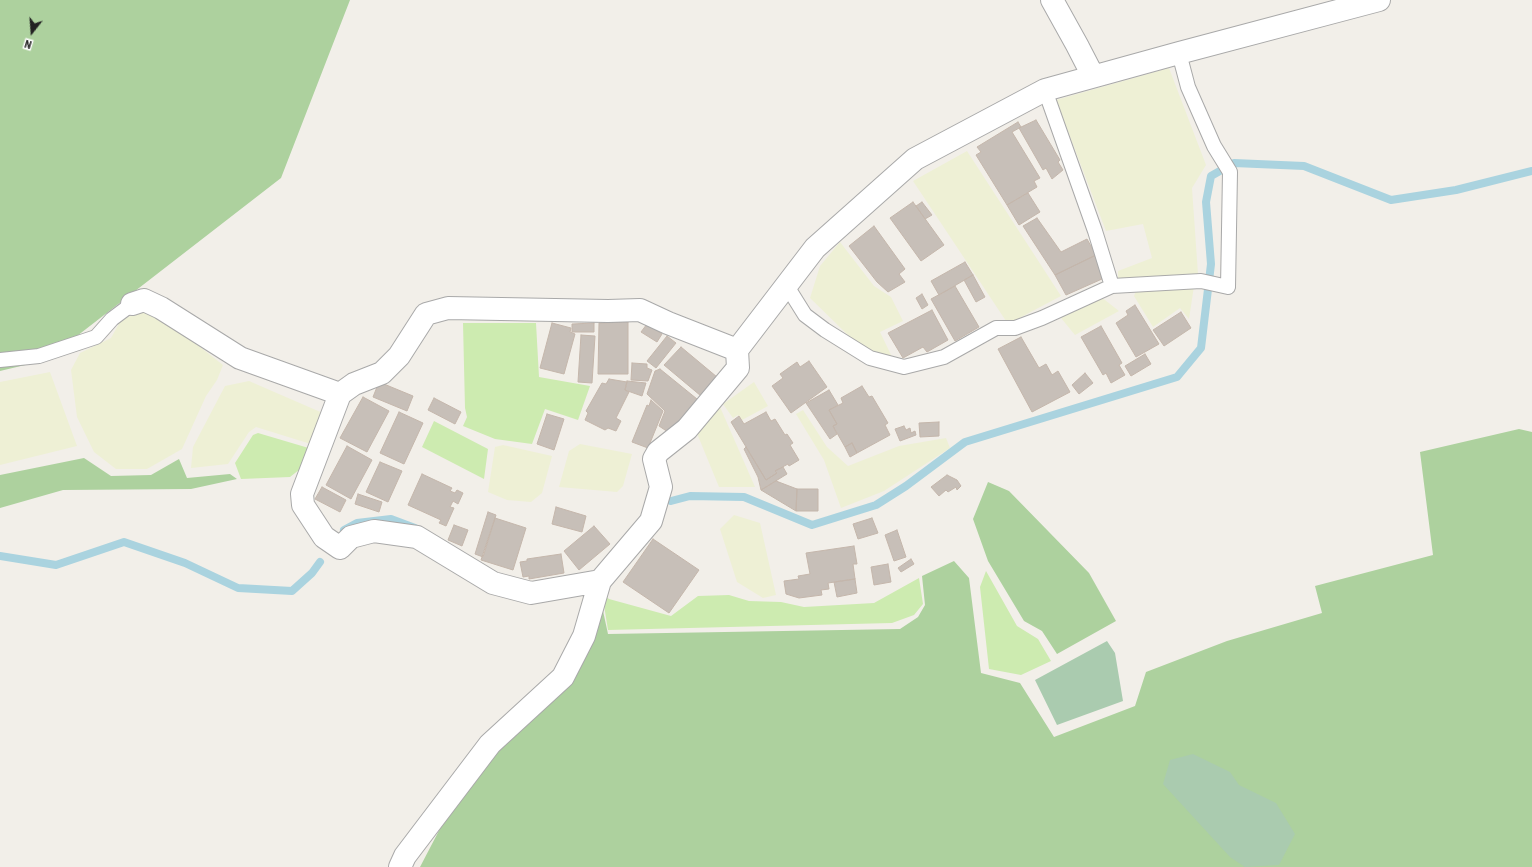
<!DOCTYPE html>
<html>
<head>
<meta charset="utf-8">
<style>
  body { margin:0 }
  #map { position:relative; width:1532px; height:867px; overflow:hidden; background:#f2efe9; font-family:"Roboto Condensed",sans-serif }
  canvas { display:block }
  .north { position:absolute; left:12px; top:12px; width:40px; height:40px; -webkit-text-stroke:3px #fff; paint-order:stroke; rotate:197deg; font-size:11px; font-weight:700; line-height:16px; text-align:center; color:#222 }
  .north::after { content:''; display:block; margin:auto; width:14px; height:18px; background:#222; clip-path:polygon(50% 0,100% 100%,50% 72%,0 100%) }
</style>
</head>
<body>
<div id="map">
<canvas width="1532" height="867"></canvas>
<div class="north">N</div>
</div>
<script>
const ctx = document.querySelector('canvas').getContext('2d');
ctx.lineJoin = 'round';
function paint(path, color) { ctx.fillStyle = color; ctx.fill(path, 'evenodd'); }
const poly = rows => new Path2D(rows.map(r => 'M' + r).join(''));
function trace(path, color, width, dash) { ctx.strokeStyle = color; ctx.lineWidth = width; ctx.lineCap = dash ? 'butt' : 'round'; ctx.setLineDash(dash || []); ctx.stroke(path); }
paint(poly([
  [1169,68,1206,165,1192,188,1198,274,1118,280,1118,271,1152,258,1143,224,1106,231,1056,100],
  [967,151,1061,296,1008,324,913,181],
  [840,242,874,286,891,297,903,321,880,332,893,359,878,356,851,338,810,298,820,266],
  [1194,286,1189,319,1180,308,1153,327,1134,296,1136,291],
  [1101,298,1105,300,1119,311,1075,335,1061,318],
  [143,311,171,324,223,365,217,380,206,396,182,449,147,469,116,469,94,452,77,417,71,370,80,353,111,338,121,320],
  [50,372,77,446,0,465,0,382],
  [249,381,325,414,314,445,256,427,249,432,228,464,191,468,193,447,225,386],
  [754,382,768,406,742,420,738,415,733,418,723,404],
  [720,407,755,487,719,487,696,431],
  [803,410,827,447,848,466,899,446,946,438,950,448,884,491,841,508,824,460,796,414],
  [580,444,632,454,623,486,617,492,559,487,569,451],
  [503,445,552,456,542,493,531,502,507,500,488,492,495,447],
  [734,515,760,523,776,595,763,598,737,582,720,529]
]), '#eef0d5');
paint(poly([
  [463,323,536,323,539,377,590,386,578,420,545,409,532,444,495,439,463,426,467,417,465,408],
  [434,421,488,449,484,479,422,447],
  [258,433,312,449,304,466,290,477,241,479,235,463,253,435],
  [986,571,1017,626,1038,639,1051,661,1021,675,989,669,980,587],
  [919,578,923,604,914,615,892,623,608,630,602,593,609,599,671,616,698,596,729,595,749,601,781,602,804,607,874,603]
]), '#cdebb0');
paint(poly([
  [0,0,350,0,281,178,46,360,0,371],
  [1519,429,1532,432,1532,867,420,867,455,800,594,641,593,606,600,597,608,634,900,629,918,617,925,605,922,576,954,561,969,578,981,673,1020,683,1054,737,1135,706,1146,672,1227,641,1322,613,1315,586,1433,555,1420,452],
  [84,458,111,476,151,475,179,459,187,478,230,474,237,479,191,489,63,490,0,508,0,475],
  [988,482,1009,491,1089,573,1116,621,1057,654,1042,631,1024,621,988,561,973,519]
]), '#add19e');
paint(poly([
  [1107,641,1115,653,1123,701,1057,725,1035,680],
  [1193,754,1230,772,1239,785,1276,803,1295,834,1279,865,1245,867,1230,857,1163,784,1170,760]
]), '#aacbaf');
trace(poly([
  [671,501,690,496,744,497,812,525,876,505,906,486,965,442,1177,377,1201,348,1211,264,1206,202,1211,176,1234,163,1304,166,1391,200,1456,190,1532,171],
  [344,530,357,523,391,519,415,528],
  [0,556,56,565,124,542,185,563,238,588,292,591,312,573,320,562]
]), '#aad3df', 8);
const building = poly([
  [1036,120,1060,160,1058,162,1063,170,1052,179,1046,168,1043,170,1019,128,1036,120],
  [1018,122,1021,127,1012,132,1040,178,1034,181,1037,187,1007,205,976,155,981,152,977,147,1018,122],
  [1028,193,1040,212,1019,225,1007,205,1028,193],
  [913,202,944,245,921,261,890,218,913,202],
  [922,202,932,215,925,219,916,206,922,202],
  [1037,218,1061,252,1087,239,1096,255,1055,275,1023,226,1037,218],
  [874,226,905,269,899,274,905,282,888,292,877,282,849,246,874,226],
  [1096,255,1102,279,1066,295,1055,275,1096,255],
  [965,262,973,275,939,295,931,281,965,262],
  [973,275,985,297,976,302,964,280,973,275],
  [955,286,979,327,955,341,931,299,955,286],
  [922,294,928,305,922,309,916,298,922,294],
  [1135,305,1159,344,1136,357,1116,323,1128,315,1126,311,1135,305],
  [932,310,948,340,927,352,923,347,903,358,888,333,932,310],
  [1181,312,1191,328,1164,346,1153,330,1181,312],
  [628,322,628,374,598,374,599,323,628,322],
  [552,323,571,328,570,332,575,334,564,374,540,368,552,323],
  [594,323,594,332,572,332,572,324,594,323],
  [647,324,662,334,657,342,641,332,647,324],
  [1101,326,1122,363,1119,365,1125,375,1111,383,1106,373,1103,375,1081,337,1101,326],
  [581,335,595,336,592,383,578,382,581,335],
  [667,336,676,343,656,368,647,361,667,336],
  [1021,337,1039,368,1046,364,1052,375,1058,371,1070,392,1032,412,998,349,1021,337],
  [681,347,717,377,701,396,664,365,681,347],
  [1145,354,1151,364,1131,376,1125,366,1145,354],
  [809,361,827,387,791,413,772,386,783,378,780,374,797,362,800,367,809,361],
  [632,363,647,364,647,368,652,370,648,381,631,380,632,363],
  [660,369,697,399,682,421,668,432,659,426,665,411,647,394,655,371,660,369],
  [1085,373,1093,383,1079,394,1072,385,1085,373],
  [609,379,627,382,625,390,629,392,616,418,621,421,616,431,608,428,605,430,585,420,588,413,586,411,602,383,606,384,609,379],
  [627,381,646,383,642,396,625,390,627,381],
  [379,382,413,396,407,411,373,397,379,382],
  [862,386,869,397,872,396,888,423,885,425,890,435,857,453,852,443,845,447,833,426,837,424,829,410,843,403,841,398,862,386],
  [829,390,838,405,829,410,837,424,833,426,837,434,830,439,806,403,829,390],
  [363,397,389,411,367,452,340,438,363,397],
  [434,398,461,412,455,424,428,410,434,398],
  [651,400,663,411,648,448,632,442,647,405,649,406,651,400],
  [399,412,423,423,404,464,380,453,399,412],
  [766,412,771,421,775,419,785,435,787,434,793,443,790,445,799,460,789,466,788,464,775,471,777,473,766,480,731,422,739,416,744,424,766,412],
  [547,414,564,419,554,450,537,444,547,414],
  [939,422,939,436,920,437,919,423,939,422],
  [904,426,906,430,910,428,911,433,915,431,916,435,900,441,895,429,904,426],
  [852,443,857,453,850,457,845,447,852,443],
  [347,446,372,460,351,499,326,485,347,446],
  [746,447,766,480,777,473,775,471,783,467,787,474,761,490,758,477,744,449,746,447],
  [380,462,402,471,388,502,366,492,380,462],
  [422,474,452,488,450,491,455,493,457,490,463,493,458,504,453,501,450,507,454,508,446,526,439,523,441,520,408,505,422,474],
  [947,475,957,480,961,486,957,490,956,487,948,492,946,490,939,496,931,487,947,475],
  [776,481,797,489,796,511,761,490,776,481],
  [322,487,346,500,340,512,315,499,322,487],
  [797,489,818,489,818,511,796,511,797,489],
  [358,494,382,502,379,512,355,504,358,494],
  [556,507,586,516,582,532,552,524,556,507],
  [488,512,496,515,483,557,475,554,488,512],
  [495,518,526,528,513,570,481,560,495,518],
  [872,518,878,533,858,539,853,524,872,518],
  [454,525,468,530,462,546,448,540,454,525],
  [594,526,610,544,579,570,564,551,594,526],
  [897,530,906,557,894,561,885,535,897,530],
  [653,539,699,570,669,613,623,582,653,539],
  [854,546,857,564,853,564,855,579,828,583,829,589,821,590,822,595,799,598,786,594,784,581,799,579,798,576,810,574,806,553,854,546],
  [561,554,564,573,529,579,529,576,523,577,520,562,527,561,527,559,561,554],
  [911,559,914,564,901,572,898,568,911,559],
  [888,564,891,582,874,585,871,567,888,564],
  [855,579,857,593,837,597,834,582,855,579]
]);
paint(building, '#c7bfb8');
trace(building, '#c4b6ab', 1);
const service = poly([
  [1045,90,1095,231,1112,286],
  [786,288,790,291,805,315,825,330,870,358,904,367,944,357,996,328,1015,328,1042,318,1112,286,1201,281,1228,287,1230,172,1214,146,1188,87,1179,53],
  [0,360,39,356,96,337,112,319,132,304]
]);
const minor = poly([
  [1052,0,1077,45,1093,76],
  [132,304,144,300,161,308,240,358,340,394,354,384,382,373,399,356,426,314,448,308,608,311,640,310,668,323,737,350,815,248,915,159,1045,90,1179,53,1379,0],
  [340,394,302,494,303,505,324,537,340,548,351,537,374,531,417,537,493,583,531,593,600,581,651,521,661,487,654,459,658,452,687,429,738,368,737,350],
  [400,867,405,856,490,744,563,677,584,636,600,581]
]);
trace(service, '#a9a9a9', 16);
trace(minor, '#a9a9a9', 24);
trace(service, '#fff', 14);
trace(minor, '#fff', 22);
</script>
</body>
</html>
